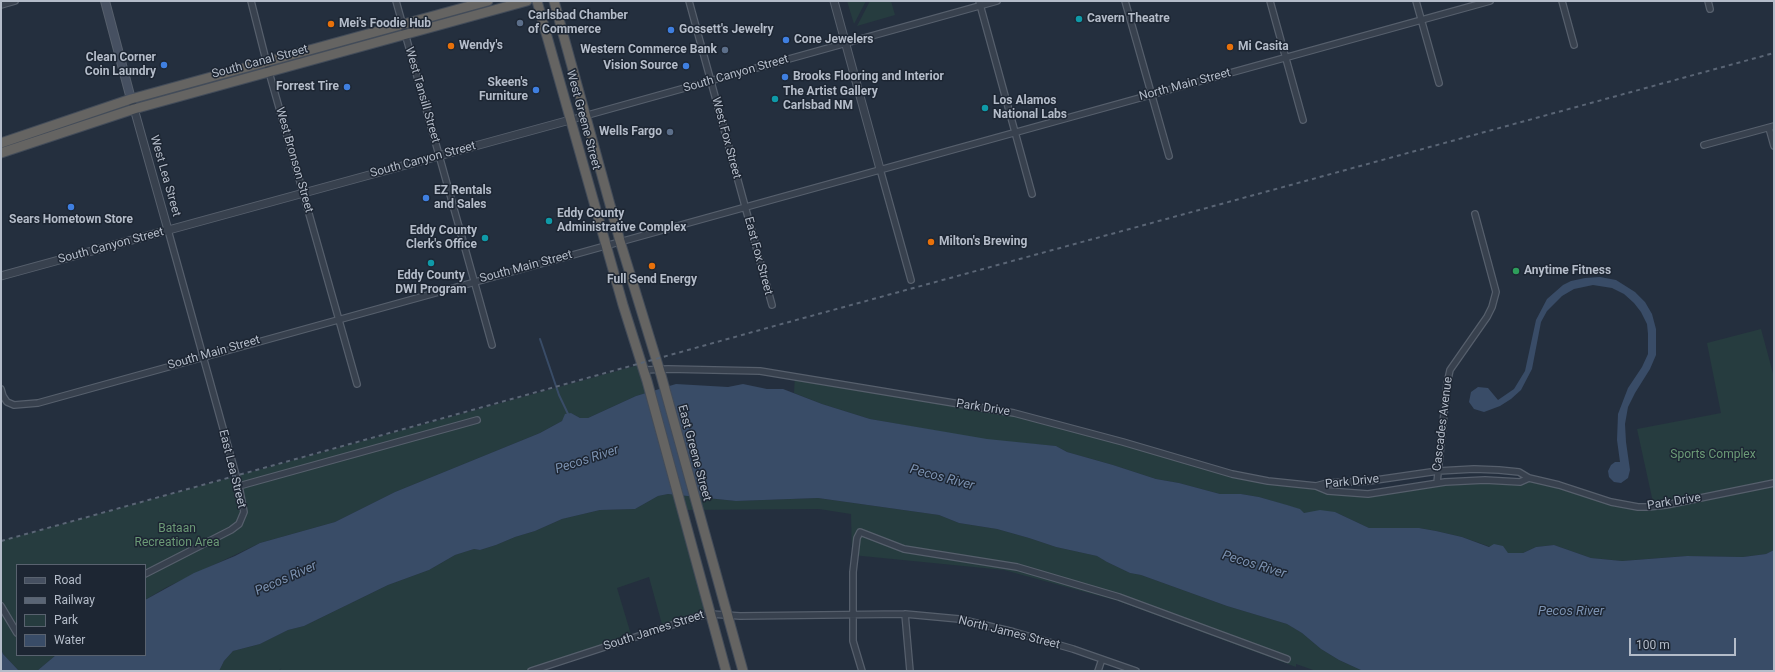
<!DOCTYPE html>
<html>
<head>
<meta charset="utf-8">
<style>
  body { margin:0 }
  #map { position:relative; width:1775px; height:672px; overflow:hidden; background:#242f3e; font-family:Roboto,sans-serif }
  canvas { display:block }
  .frame { position:absolute; inset:0; border:2px solid #b4bcc9; pointer-events:none }
  .legend { position:absolute; left:16px; top:564px; width:130px; height:92px; box-sizing:border-box; background:#1d2633; border:1px solid #59626f; margin:0; padding:5px 7px; list-style:none; font-size:12px; color:#b4bcc9 }
  .legend li { display:flex; align-items:center; gap:8px; height:20px }
  .legend b { width:20px; border:1px solid #59626f }
  .scale { position:absolute; left:1629px; top:638px; width:107px; height:18px; box-sizing:border-box; border:2px solid #b4bcc9; border-top:0; padding-left:5px; font-size:12px; line-height:14px; white-space:nowrap; color:#b4bcc9; -webkit-text-stroke:3px #1d2633; paint-order:stroke }
</style>
</head>
<body>
<div id="map">
<canvas width="1775" height="672"></canvas>
<div class="frame"></div>
<ul class="legend">
<li><b style="height:5px;background:#465061"></b>Road</li>
<li><b style="height:5px;background:#5a6575"></b>Railway</li>
<li><b style="height:11px;background:#263c3f"></b>Park</li>
<li><b style="height:11px;background:#394c67"></b>Water</li>
</ul>
<div class="scale">100 m</div>
</div>
<script>
const ctx = document.querySelector('canvas').getContext('2d');
ctx.lineJoin = 'round';
function paint(path, color) { ctx.fillStyle = color; ctx.fill(path, 'evenodd'); }
const poly = rows => new Path2D(rows.map(r => 'M' + r).join(''));
function trace(path, color, width, dash) { ctx.strokeStyle = color; ctx.lineWidth = width; ctx.lineCap = dash ? 'butt' : 'round'; ctx.setLineDash(dash || []); ctx.stroke(path); }
function label(font, color, halo, rows, align = 'center') {
  ctx.font = font + ' Roboto,sans-serif'; ctx.lineWidth = 3; ctx.setLineDash([]); ctx.textBaseline = 'middle'; ctx.strokeStyle = halo; ctx.fillStyle = color; for (const [text, x, y, turn = 0] of rows) {
    ctx.save(); ctx.translate(x, y); ctx.rotate((+turn || 0) * Math.PI / 180); ctx.textAlign = isNaN(turn) ? turn : align; if (halo) ctx.strokeText(text, 0, 0); ctx.fillText(text, 0, 0); ctx.restore();
  }
}
paint(poly([
  [847,1,866,1,854,24],
  [870,1,891,1,895,15,857,26],
  [1761,329,1774,377,1774,550,1766,554,1743,557,1687,556,1622,561,1591,558,1554,545,1536,547,1523,553,1508,553,1462,537,1436,531,1419,528,1369,528,1335,512,1304,513,1299,509,1259,497,1241,494,1220,494,1179,483,1156,479,1113,465,1067,452,1056,446,987,440,870,419,822,404,794,393,795,375,1014,413,1213,469,1328,491,1368,494,1437,483,1520,482,1529,478,1611,502,1654,507,1637,429,1721,413,1707,343],
  [642,364,650,392,636,396,588,418,580,418,571,413,562,421,540,433,395,492,335,522,260,543,165,588,145,600,145,565,17,565,17,655,56,655,37,671,19,671,3,654,1,649,1,541],
  [668,494,736,501,818,498,939,515,959,523,997,529,1029,538,1056,547,1097,556,1107,562,1130,573,1141,575,1227,606,1287,624,1302,633,1321,649,1339,660,1363,671,1316,671,1296,664,1296,667,1118,601,1004,570,852,555,851,514,819,509,683,510,711,614,663,628,649,577,617,588,632,638,531,671,279,671,282,668,278,671,219,671,224,661,233,651,260,644,288,630,304,626,388,585,429,570,455,555,474,549,480,550,496,545,515,537,535,531,562,519,600,510,635,509,658,496]
]), '#263c3f');
paint(poly([
  [1600,277,1616,280,1635,292,1645,302,1652,314,1656,329,1656,355,1650,369,1635,393,1628,407,1625,424,1626,442,1630,470,1628,478,1621,483,1614,482,1609,477,1608,471,1611,465,1615,462,1620,462,1617,440,1618,414,1628,388,1642,367,1648,354,1648,334,1647,324,1641,312,1634,303,1624,294,1612,288,1593,285,1574,289,1562,296,1547,311,1541,322,1532,369,1521,390,1511,399,1500,406,1484,412,1474,409,1469,402,1471,392,1478,387,1488,388,1498,400,1514,389,1525,371,1536,320,1547,299,1563,285,1571,281,1585,278],
  [676,384,728,387,743,384,767,389,783,389,822,404,870,419,987,439,1056,446,1067,452,1113,465,1156,479,1179,483,1220,494,1241,494,1259,497,1287,505,1300,509,1304,513,1320,510,1335,512,1369,528,1419,528,1436,531,1462,537,1489,547,1494,544,1503,546,1508,553,1523,553,1536,547,1554,545,1591,558,1622,561,1687,556,1743,557,1766,554,1774,550,1774,671,1363,671,1339,660,1321,649,1302,633,1287,624,1227,606,1141,575,1130,573,1107,562,1097,556,1056,547,1029,538,997,529,959,523,939,515,818,498,736,501,668,494,658,496,635,509,600,510,562,519,535,531,515,537,496,545,480,550,474,549,455,555,429,570,388,585,304,626,288,630,260,644,233,651,224,661,219,671,37,671,56,655,145,655,145,600,194,573,235,556,260,543,335,522,395,492,540,433,562,421,565,414,571,413,580,418,588,418,636,396],
  [1,649,3,654,19,671,1,671]
]), '#394c67');
trace(poly([
  [540,339,559,395,569,416]
]), '#394c67', 2);
const minor = poly([
  [251,1,269,72,357,384],
  [396,1,492,345],
  [689,1,772,305],
  [979,1,1032,194],
  [1125,1,1169,156],
  [1270,1,1303,120],
  [1416,1,1439,83],
  [1562,1,1574,45],
  [1708,1,1710,9],
  [1,5,15,1],
  [570,120,997,1],
  [1769,128,1774,146],
  [1704,145,1774,126],
  [880,169,911,280],
  [644,370,668,369,760,371,1014,413,1123,442,1232,474,1268,481,1316,486,1328,491,1368,494,1445,482,1485,480,1520,482,1529,478],
  [1,389,3,396,7,402,14,405,38,403,1490,1],
  [1437,483,1447,384,1450,370,1487,317,1492,307,1496,292,1475,214],
  [239,486,477,420],
  [1316,486,1327,483,1369,481,1438,471,1474,469,1499,470,1519,472,1529,478,1559,485,1611,502,1638,507,1648,507,1666,505,1774,483],
  [145,574,231,530,239,524,244,512,239,486,168,230],
  [1,606,17,633],
  [905,614,910,671],
  [531,671,700,616,711,614,740,616,905,614,959,619,1014,632,1073,649,1136,671],
  [862,671,853,641,853,572,857,538,860,532,904,549,1017,567,1119,597,1287,659],
  [1098,671,1102,659]
]);
const tertiary = poly([
  [834,1,880,169],
  [133,105,168,230],
  [1,276,570,120]
]);
const secondary = poly([
  [105,1,131,99]
]);
const trunk = poly([
  [537,1,623,305,647,381,726,671],
  [554,1,620,241,661,375,743,671],
  [1,143,131,99,488,1],
  [1,153,134,109,527,1]
]);
trace(minor, '#565f6c', 8);
trace(tertiary, '#565f6c', 9);
trace(secondary, '#565f6c', 10);
trace(trunk, '#434c59', 11);
trace(minor, '#38414e', 5.5);
trace(tertiary, '#38414e', 7);
trace(secondary, '#465061', 8);
trace(trunk, '#656462', 9);
trace(poly([
  [1,541,778,325,1774,53]
]), '#5a6575', 2, [4, 4]);
for (const [x, y, r, color] of [
  [1079,19,4,"#0f9aa8"],
  [520,23,4,"#5c6f8a"],
  [331,24,4,"#e8710a"],
  [671,30,4,"#3f7fe0"],
  [786,40,4,"#3f7fe0"],
  [451,46,4,"#e8710a"],
  [1230,47,4,"#e8710a"],
  [725,50,4,"#5c6f8a"],
  [164,65,4,"#3f7fe0"],
  [686,66,4,"#3f7fe0"],
  [785,77,4,"#3f7fe0"],
  [347,87,4,"#3f7fe0"],
  [536,90,4,"#3f7fe0"],
  [775,99,4,"#0f9aa8"],
  [985,108,4,"#0f9aa8"],
  [670,132,4,"#5c6f8a"],
  [426,198,4,"#3f7fe0"],
  [71,207,4,"#3f7fe0"],
  [549,221,4,"#0f9aa8"],
  [485,238,4,"#0f9aa8"],
  [931,242,4,"#e8710a"],
  [431,263,4,"#0f9aa8"],
  [652,266,4,"#e8710a"],
  [1516,271,4,"#2e9e5b"]
]) { const dot = new Path2D(); dot.arc(x, y, r, 0, 2 * Math.PI); ctx.fillStyle = color; ctx.fill(dot); trace(dot, '#1d2633', 1.5); }
label('bold 12px', '#b4bcc9', '#1d2633', [
  ["Carlsbad Chamber",528,16],
  ["of Commerce",528,30],
  ["Cavern Theatre",1087,19],
  ["Mei's Foodie Hub",339,24],
  ["Gossett's Jewelry",679,30],
  ["Cone Jewelers",794,40],
  ["Wendy's",459,46],
  ["Mi Casita",1238,47],
  ["Western Commerce Bank",717,50,"right"],
  ["Clean Corner",156,58,"right"],
  ["Coin Laundry",156,72,"right"],
  ["Vision Source",678,66,"right"],
  ["Brooks Flooring and Interior",793,77],
  ["Skeen's",528,83,"right"],
  ["Furniture",528,97,"right"],
  ["Forrest Tire",339,87,"right"],
  ["The Artist Gallery",783,92],
  ["Carlsbad NM",783,106],
  ["Los Alamos",993,101],
  ["National Labs",993,115],
  ["Wells Fargo",662,132,"right"],
  ["EZ Rentals",434,191],
  ["and Sales",434,205],
  ["Eddy County",557,214],
  ["Administrative Complex",557,228],
  ["Sears Hometown Store",71,220,"center"],
  ["Eddy County",477,231,"right"],
  ["Clerk's Office",477,245,"right"],
  ["Milton's Brewing",939,242],
  ["Anytime Fitness",1524,271],
  ["Eddy County",431,276,"center"],
  ["DWI Program",431,290,"center"],
  ["Full Send Energy",652,280,"center"]
], 'left');
label('12px', '#b4bcc9', '#1d2633', [
  ["South Canal Street",260,62,-15],
  ["South Canyon Street",736,74,-16],
  ["North Main Street",1185,85,-15],
  ["West Tansill Street",422,95,74],
  ["West Greene Street",583,120,75],
  ["West Fox Street",726,138,75],
  ["West Bronson Street",294,160,74],
  ["South Canyon Street",423,160,-15],
  ["West Lea Street",165,176,74],
  ["South Canyon Street",111,246,-15],
  ["East Fox Street",758,256,75],
  ["South Main Street",526,267,-15],
  ["South Main Street",214,353,-16],
  ["Park Drive",983,408,9],
  ["Cascades Avenue",1443,424,-83],
  ["East Greene Street",694,453,75],
  ["East Lea Street",232,469,76],
  ["Park Drive",1352,482,-6],
  ["Park Drive",1674,502,-9],
  ["South James Street",654,631,-18],
  ["North James Street",1009,633,14]
]);
label('12px', '#6b9a76', '#1d2633', [
  ["Sports Complex",1713,455],
  ["Bataan",177,529],
  ["Recreation Area",177,543]
]);
label('italic 13px', '#7c92b1', '#1d2633', [
  ["Pecos River",587,460,-18],
  ["Pecos River",942,478,15],
  ["Pecos River",1254,565,17],
  ["Pecos River",286,579,-24],
  ["Pecos River",1571,612]
]);
</script>
</body>
</html>
